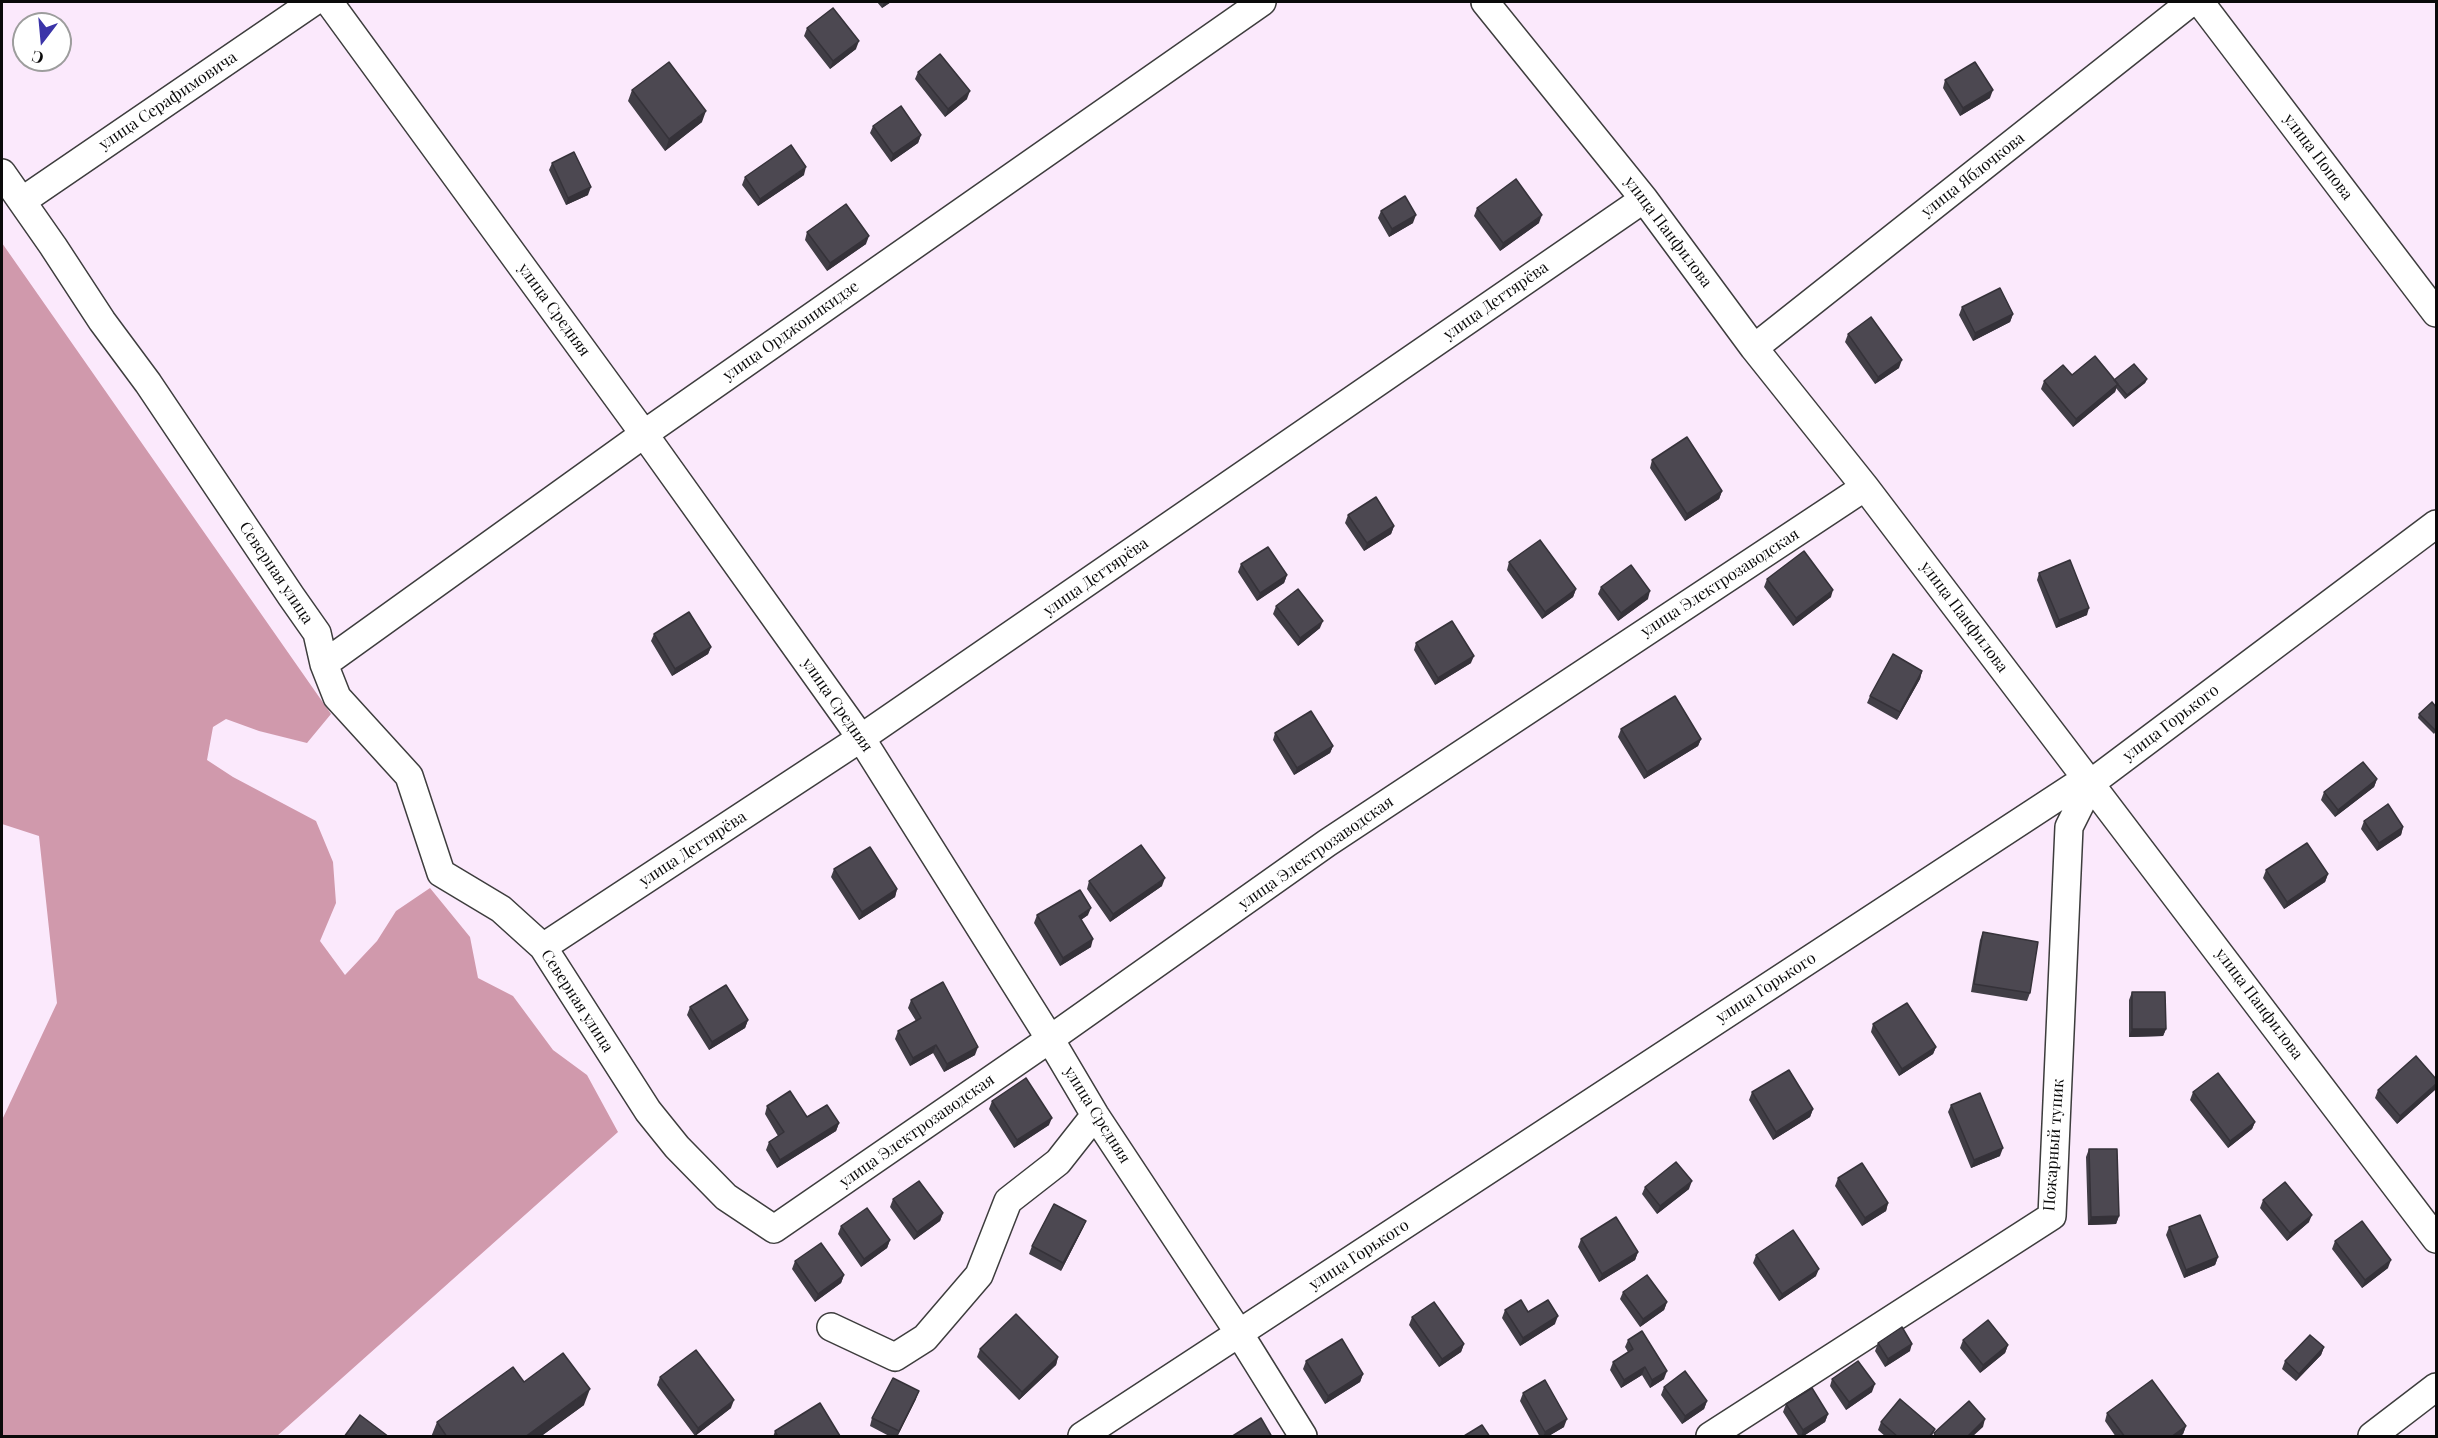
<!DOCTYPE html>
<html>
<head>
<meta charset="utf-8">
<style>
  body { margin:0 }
  #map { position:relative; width:2438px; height:1438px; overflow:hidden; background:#fbe9fc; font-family:"Playfair Display",serif }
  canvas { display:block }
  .frame { position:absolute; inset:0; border:3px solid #0a0a0a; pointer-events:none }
  .north { position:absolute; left:12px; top:12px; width:60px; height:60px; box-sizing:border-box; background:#fff; border:2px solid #9d9d9d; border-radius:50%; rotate:196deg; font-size:16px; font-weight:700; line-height:24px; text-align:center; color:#0a0a0a }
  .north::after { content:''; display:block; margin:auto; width:21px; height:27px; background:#3b34a8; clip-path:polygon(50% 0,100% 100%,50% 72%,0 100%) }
</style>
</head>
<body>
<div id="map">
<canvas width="2438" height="1438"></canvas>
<div class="frame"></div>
<div class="north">С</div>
</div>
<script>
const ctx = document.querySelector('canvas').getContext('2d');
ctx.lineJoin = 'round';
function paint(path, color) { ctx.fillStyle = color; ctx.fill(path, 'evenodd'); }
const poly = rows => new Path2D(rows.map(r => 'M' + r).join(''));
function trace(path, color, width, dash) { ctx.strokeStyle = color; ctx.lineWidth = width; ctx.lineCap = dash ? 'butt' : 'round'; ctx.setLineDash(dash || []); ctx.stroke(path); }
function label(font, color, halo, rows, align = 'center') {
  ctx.font = font + ' "Playfair Display",serif'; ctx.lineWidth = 6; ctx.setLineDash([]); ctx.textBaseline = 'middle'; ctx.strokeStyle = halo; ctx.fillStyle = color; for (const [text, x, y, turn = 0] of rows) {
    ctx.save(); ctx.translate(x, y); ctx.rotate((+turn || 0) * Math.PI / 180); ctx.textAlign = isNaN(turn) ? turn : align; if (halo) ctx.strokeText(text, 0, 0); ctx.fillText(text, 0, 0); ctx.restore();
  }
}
paint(poly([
  [2,243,331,714,307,743,259,731,226,719,213,727,207,760,233,777,316,821,333,862,336,903,320,941,345,975,377,941,396,911,430,888,470,937,478,978,513,996,553,1050,587,1075,618,1132,277,1436,2,1436,2,1120,57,1003,39,836,2,824]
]), '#d099ac');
const minor = poly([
  [329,2,644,434,861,738,1050,1039,1095,1115,1239,1333,1303,1436],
  [1485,2,1644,199,1754,348,1865,487,2436,1239],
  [2200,2,2436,313],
  [2,173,53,246,102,321,148,383,291,596,317,633,324,664,337,697,409,776,441,873,501,909,543,947,648,1111,677,1147,726,1197,774,1229,1050,1039,1327,843,1865,487],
  [22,201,313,2],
  [1754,348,2191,2],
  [324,664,644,434,1262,2],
  [543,947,861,738,1644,199],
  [831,1327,895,1357,925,1338,979,1275,1008,1201,1058,1162,1095,1115],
  [1082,1436,2073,787,2091,783,2436,524],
  [1710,1436,2052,1216,2069,827,2091,783],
  [2372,1436,2436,1387]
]);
trace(minor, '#3d3d3d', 30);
trace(minor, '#fff', 27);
paint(poly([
  [877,2,891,2,882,8],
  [807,28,856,49,830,69,804,36],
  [918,72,967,99,945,117,915,79],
  [1945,80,1990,98,1960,116,1943,88],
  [632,90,702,122,665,151,628,101],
  [873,126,921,135,918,143,891,162,870,133],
  [552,163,588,195,566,205,549,170],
  [804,175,758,206,742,185,745,177],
  [1477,208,1539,223,1500,251,1474,216],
  [1381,211,1413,223,1389,237,1378,218],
  [807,232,866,244,827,271,805,240],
  [1962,307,2013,314,2010,322,1973,341,1959,315],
  [1848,334,1899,368,1875,384,1845,342],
  [2072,375,2114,380,2147,379,2145,383,2125,399,2116,388,2115,392,2073,427,2041,389,2044,381],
  [1652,460,1722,491,1719,499,1685,521,1650,468],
  [1348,515,1394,526,1391,534,1364,551,1345,523],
  [1509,562,1576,589,1573,597,1542,619,1507,570],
  [1241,564,1287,575,1284,583,1257,601,1238,572],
  [2039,573,2087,615,2056,628,2037,580],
  [1767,579,1831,597,1793,626,1764,587],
  [1601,587,1648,599,1618,621,1598,594],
  [1276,606,1320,628,1298,646,1273,614],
  [654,634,711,647,708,654,672,676,651,641],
  [1416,643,1471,663,1435,685,1414,650],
  [1922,671,1920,679,1897,720,1867,703,1870,696],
  [2419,714,2436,731,2434,734,2418,718],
  [1621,729,1701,739,1698,746,1644,779,1618,737],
  [1275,733,1333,746,1330,753,1294,775,1273,740],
  [2377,779,2374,787,2335,817,2321,800,2324,792],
  [2364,821,2403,827,2401,835,2377,851,2361,829],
  [834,869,897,889,895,897,859,920,831,877],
  [2266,870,2328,874,2325,882,2284,909,2263,878],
  [1089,881,1162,886,1110,922,1087,889],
  [1037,915,1088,915,1081,920,1091,947,1060,966,1034,923],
  [1983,932,2030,993,2027,1001,1971,992,1980,940],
  [2132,992,2166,1029,2163,1036,2129,1037,2129,1000],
  [911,1000,975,1055,944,1072,933,1053,910,1066,895,1039,898,1031,916,1021,908,1008],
  [690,1007,748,1020,745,1028,709,1050,687,1015],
  [1873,1024,1936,1047,1933,1054,1899,1076,1871,1032],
  [2436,1089,2397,1124,2375,1098,2378,1090],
  [1752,1092,1813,1109,1810,1117,1773,1140,1749,1100],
  [2193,1092,2255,1122,2252,1129,2228,1148,2190,1100],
  [992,1101,1049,1125,1014,1148,989,1109],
  [1951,1105,2000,1156,1971,1168,1948,1112],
  [767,1106,807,1117,839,1123,836,1131,777,1168,766,1150,769,1142,778,1136,765,1114],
  [2089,1149,2119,1216,2116,1224,2088,1225,2086,1157],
  [1838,1178,1888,1203,1886,1211,1862,1226,1835,1186],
  [1645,1187,1689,1189,1657,1214,1642,1194],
  [893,1199,943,1213,940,1221,914,1240,890,1207],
  [2263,1200,2309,1222,2287,1241,2260,1208],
  [1086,1221,1083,1228,1061,1271,1029,1254,1032,1246],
  [841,1226,890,1240,887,1248,861,1267,838,1234],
  [2169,1227,2218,1257,2215,1265,2184,1278,2166,1235],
  [1581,1239,1638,1252,1635,1260,1599,1282,1578,1247],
  [2335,1241,2388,1268,2362,1288,2332,1249],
  [1756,1255,1816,1276,1779,1301,1753,1263],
  [795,1261,844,1275,841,1283,815,1302,792,1269],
  [1623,1292,1667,1302,1664,1310,1640,1327,1620,1299],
  [1505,1310,1528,1312,1555,1324,1520,1346,1502,1318],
  [1412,1317,1464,1344,1461,1352,1439,1367,1409,1325],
  [1628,1340,1664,1379,1650,1388,1642,1375,1621,1388,1610,1370,1613,1362,1628,1352,1625,1347],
  [1963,1340,2008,1345,2005,1353,1980,1373,1960,1348],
  [1878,1343,1910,1351,1885,1367,1875,1351],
  [2324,1347,2321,1355,2296,1381,2282,1369,2285,1361],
  [980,1349,1058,1357,1056,1365,1019,1400,977,1357],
  [1306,1361,1363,1374,1360,1382,1325,1404,1303,1369],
  [660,1377,731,1408,695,1436,657,1385],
  [1832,1379,1872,1392,1846,1410,1830,1386],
  [524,1382,584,1405,540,1437,431,1437,437,1422],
  [1664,1387,1707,1401,1704,1409,1682,1424,1661,1395],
  [1523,1393,1564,1427,1547,1437,1540,1437,1520,1401],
  [916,1399,897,1437,891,1437,870,1426,872,1418],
  [1786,1404,1828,1414,1825,1422,1802,1437,1799,1437,1783,1412],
  [2107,1413,2186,1426,2183,1434,2179,1437,2116,1437,2105,1421],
  [1881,1422,1935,1429,1932,1436,1886,1437,1878,1430],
  [775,1431,840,1437,773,1437]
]), '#413e46');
paint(poly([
  [884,2,891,2,882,8],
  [859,41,856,49,830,69,833,61],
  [1993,90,1990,98,1960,116,1963,108],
  [970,91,967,99,945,117,948,109],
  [706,111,702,122,665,151,669,139],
  [921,135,918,143,891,162,893,154],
  [806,167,804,175,758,206,760,199],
  [591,187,588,195,566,205,568,198],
  [1416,215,1413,223,1389,237,1392,229],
  [1542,215,1539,223,1500,251,1503,243],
  [869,236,866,244,827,271,830,263],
  [2013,314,2010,322,1973,341,1975,333],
  [1902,360,1899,368,1875,384,1878,377],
  [2147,379,2145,383,2125,399,2127,395],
  [2118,384,2115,392,2073,427,2076,419],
  [1722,491,1719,499,1685,521,1687,514],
  [1394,526,1391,534,1364,551,1367,543],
  [1287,575,1284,583,1257,601,1260,593],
  [1576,589,1573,597,1542,619,1545,612],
  [1833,590,1831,597,1793,626,1796,618],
  [1650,591,1648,599,1618,621,1621,613],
  [2089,608,2087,615,2056,628,2059,620],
  [1323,621,1320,628,1298,646,1300,638],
  [711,647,708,654,672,676,675,669],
  [1474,656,1471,663,1435,685,1438,678],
  [1922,671,1920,679,1897,720,1900,712],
  [1701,739,1698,746,1644,779,1647,772],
  [1333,746,1330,753,1294,775,1297,768],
  [2377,779,2374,787,2335,817,2338,810],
  [2403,827,2401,835,2377,851,2379,843],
  [2328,874,2325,882,2284,909,2287,902],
  [1165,878,1162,886,1110,922,1113,914],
  [897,889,895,897,859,920,862,912],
  [1091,908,1088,915,1076,923,1079,916],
  [1093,939,1091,947,1060,966,1063,958],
  [748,1020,745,1028,709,1050,712,1042],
  [2132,1029,2166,1029,2163,1036,2129,1037],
  [936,1045,933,1053,910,1066,913,1058],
  [978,1047,975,1055,944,1072,947,1064],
  [1936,1047,1933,1054,1899,1076,1902,1069],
  [2436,1084,2436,1089,2397,1124,2400,1116],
  [1813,1109,1810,1117,1773,1140,1776,1132],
  [1052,1118,1049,1125,1014,1148,1017,1140],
  [2255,1122,2252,1129,2228,1148,2230,1141],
  [839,1123,836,1131,777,1168,780,1160],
  [2003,1148,2000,1156,1971,1168,1974,1160],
  [1692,1181,1689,1189,1657,1214,1660,1206],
  [1888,1203,1886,1211,1862,1226,1865,1218],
  [943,1213,940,1221,914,1240,917,1232],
  [2312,1215,2309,1222,2287,1241,2290,1233],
  [2119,1216,2116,1224,2088,1225,2091,1217],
  [1086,1221,1083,1228,1061,1271,1063,1263],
  [890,1240,887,1248,861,1267,864,1259],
  [1638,1252,1635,1260,1599,1282,1602,1274],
  [2218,1257,2215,1265,2184,1278,2186,1270],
  [2391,1260,2388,1268,2362,1288,2365,1280],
  [1819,1269,1816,1276,1779,1301,1782,1294],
  [844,1275,841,1283,815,1302,818,1294],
  [1667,1302,1664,1310,1640,1327,1643,1319],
  [1558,1316,1555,1324,1520,1346,1523,1338],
  [1464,1344,1461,1352,1439,1367,1442,1359],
  [1912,1344,1910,1351,1885,1367,1888,1359],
  [2008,1345,2005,1353,1980,1373,1983,1365],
  [2324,1347,2321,1355,2296,1381,2299,1374],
  [1058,1357,1056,1365,1019,1400,1022,1392],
  [1645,1367,1642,1375,1621,1388,1624,1380],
  [1667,1371,1664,1379,1650,1388,1652,1380],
  [1363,1374,1360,1382,1325,1404,1328,1396],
  [1875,1384,1872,1392,1846,1410,1849,1402],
  [590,1389,584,1405,540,1437,525,1437],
  [919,1391,916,1399,897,1437,899,1431],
  [734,1400,731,1408,695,1436,698,1428],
  [1707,1401,1704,1409,1682,1424,1685,1416],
  [1828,1414,1825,1422,1802,1437,1801,1437,1803,1430],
  [1567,1419,1564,1427,1547,1437,1543,1437,1545,1432],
  [1985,1419,1983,1427,1972,1437,1967,1437],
  [2186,1426,2183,1434,2179,1437,2171,1437]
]), '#353239');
const building = poly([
  [833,8,859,41,833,61,807,28,833,8],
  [940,54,970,91,948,109,918,72,940,54],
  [669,62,706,111,669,139,632,90,669,62],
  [1975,62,1993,90,1963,108,1945,80,1975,62],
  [901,106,921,135,893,154,873,126,901,106],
  [791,145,806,167,760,199,745,177,791,145],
  [574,152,591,187,568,198,552,163,574,152],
  [1516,179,1542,215,1503,243,1477,208,1516,179],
  [1405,196,1416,215,1392,229,1381,211,1405,196],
  [846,204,869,236,830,263,807,232,846,204],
  [2000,288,2013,314,1975,333,1962,307,2000,288],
  [1871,317,1902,360,1878,377,1848,334,1871,317],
  [2095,356,2118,384,2076,419,2044,381,2063,365,2072,375,2095,356],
  [2134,364,2147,379,2127,395,2114,380,2134,364],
  [1687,437,1722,491,1687,514,1652,460,1687,437],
  [1376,497,1394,526,1367,543,1348,515,1376,497],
  [1540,540,1576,589,1545,612,1509,562,1540,540],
  [1268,547,1287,575,1260,593,1241,564,1268,547],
  [1804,551,1833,590,1796,618,1767,579,1804,551],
  [2070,560,2089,608,2059,620,2039,573,2070,560],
  [1631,565,1650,591,1621,613,1601,587,1631,565],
  [1298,589,1323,621,1300,638,1276,606,1298,589],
  [689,612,711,647,675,669,654,634,689,612],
  [1452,621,1474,656,1438,678,1416,643,1452,621],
  [1893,654,1922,671,1900,712,1870,696,1893,654],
  [1675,696,1701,739,1647,772,1621,729,1675,696],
  [2432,702,2436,707,2436,729,2435,730,2419,714,2432,702],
  [1311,711,1333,746,1297,768,1275,733,1311,711],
  [2363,762,2377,779,2338,810,2324,792,2363,762],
  [2388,804,2403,827,2379,843,2364,821,2388,804],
  [2307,843,2328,874,2287,902,2266,870,2307,843],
  [1141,845,1165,878,1113,914,1089,881,1141,845],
  [870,847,897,889,862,912,834,869,870,847],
  [1080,890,1091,908,1079,916,1093,939,1063,958,1037,915,1080,890],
  [1983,932,2038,942,2030,993,1974,984,1983,932],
  [943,982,978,1047,947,1064,936,1045,913,1058,898,1031,921,1018,911,1000,943,982],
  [726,985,748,1020,712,1042,690,1007,726,985],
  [2132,992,2165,992,2166,1029,2132,1029,2132,992],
  [1907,1003,1936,1047,1902,1069,1873,1024,1907,1003],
  [2416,1056,2436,1079,2436,1084,2400,1116,2378,1090,2416,1056],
  [1789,1070,1813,1109,1776,1132,1752,1092,1789,1070],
  [2218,1073,2255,1122,2230,1141,2193,1092,2218,1073],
  [1026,1078,1052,1118,1017,1140,992,1101,1026,1078],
  [790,1091,807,1117,827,1105,839,1123,780,1160,769,1142,784,1132,767,1106,790,1091],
  [1980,1093,2003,1148,1974,1160,1951,1105,1980,1093],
  [2089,1149,2117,1149,2119,1216,2091,1217,2089,1149],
  [1676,1162,1692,1181,1660,1206,1645,1187,1676,1162],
  [1862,1163,1888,1203,1865,1218,1838,1178,1862,1163],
  [919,1181,943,1213,917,1232,893,1199,919,1181],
  [2285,1182,2312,1215,2290,1233,2263,1200,2285,1182],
  [1054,1204,1086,1221,1063,1263,1032,1246,1054,1204],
  [867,1208,890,1240,864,1259,841,1226,867,1208],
  [2200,1215,2218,1257,2186,1270,2169,1227,2200,1215],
  [1616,1217,1638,1252,1602,1274,1581,1239,1616,1217],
  [2362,1221,2391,1260,2365,1280,2335,1241,2362,1221],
  [1793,1230,1819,1269,1782,1294,1756,1255,1793,1230],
  [821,1243,844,1275,818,1294,795,1261,821,1243],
  [1647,1275,1667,1302,1643,1319,1623,1292,1647,1275],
  [1521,1300,1528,1312,1548,1300,1558,1316,1523,1338,1505,1310,1521,1300],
  [1434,1302,1464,1344,1442,1359,1412,1317,1434,1302],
  [1016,1314,1058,1357,1022,1392,980,1349,1016,1314],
  [1988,1320,2008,1345,1983,1365,1963,1340,1988,1320],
  [1902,1327,1912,1344,1888,1359,1878,1343,1902,1327],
  [1642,1331,1667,1371,1652,1380,1645,1367,1624,1380,1613,1362,1633,1349,1628,1340,1642,1331],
  [2310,1335,2324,1347,2299,1374,2285,1361,2310,1335],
  [1342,1339,1363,1374,1328,1396,1306,1361,1342,1339],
  [696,1350,734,1400,698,1428,660,1377,696,1350],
  [563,1353,590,1389,525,1437,447,1437,437,1422,513,1367,524,1382,563,1353],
  [1858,1361,1875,1384,1849,1402,1832,1379,1858,1361],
  [1685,1371,1707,1401,1685,1416,1664,1387,1685,1371],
  [893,1378,919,1391,899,1431,872,1418,893,1378],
  [1545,1380,1567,1419,1545,1432,1523,1393,1545,1380],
  [2152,1380,2186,1426,2171,1437,2125,1437,2107,1413,2152,1380],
  [1812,1388,1828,1414,1803,1430,1786,1404,1812,1388],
  [1900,1399,1935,1429,1929,1437,1898,1437,1881,1422,1900,1399],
  [1969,1401,1985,1419,1967,1437,1936,1437,1934,1433,1969,1401],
  [820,1403,840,1436,778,1437,775,1431,820,1403],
  [360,1415,389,1437,344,1437,360,1415],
  [1261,1418,1272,1437,1231,1437,1261,1418],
  [1482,1425,1490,1437,1464,1437,1464,1436,1482,1425]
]);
paint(building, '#4c4851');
trace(building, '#353239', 1.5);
label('16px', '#0a0a0a', '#fff', [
  ["улица Серафимовича",168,101,-34],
  ["улица Попова",2318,157,53],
  ["улица Яблочкова",1973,175,-38],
  ["улица Панфилова",1668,232,53],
  ["улица Дегтярёва",1496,301,-35],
  ["улица Средняя",554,310,54],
  ["улица Орджоникидзе",791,331,-35],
  ["Северная улица",276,573,56],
  ["улица Дегтярёва",1096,577,-35],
  ["улица Электрозаводская",1720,583,-33],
  ["улица Панфилова",1964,617,53],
  ["улица Средняя",837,705,55],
  ["улица Горького",2171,723,-37],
  ["улица Дегтярёва",693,849,-33],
  ["улица Электрозаводская",1316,853,-35],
  ["улица Горького",1766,988,-33],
  ["Северная улица",577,1001,57],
  ["улица Панфилова",2259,1004,53],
  ["улица Средняя",1097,1115,58],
  ["улица Электрозаводская",917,1131,-35],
  ["Пожарный тупик",2054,1145,-86],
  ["улица Горького",1359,1255,-33]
]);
</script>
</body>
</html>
